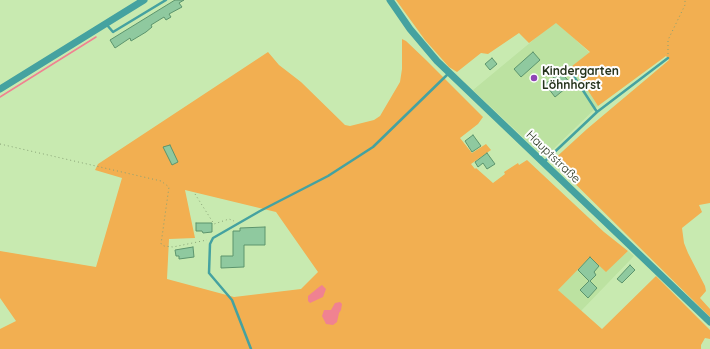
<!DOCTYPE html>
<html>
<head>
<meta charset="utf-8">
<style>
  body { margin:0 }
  canvas { display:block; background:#c8eab0 }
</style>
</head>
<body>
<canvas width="710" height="349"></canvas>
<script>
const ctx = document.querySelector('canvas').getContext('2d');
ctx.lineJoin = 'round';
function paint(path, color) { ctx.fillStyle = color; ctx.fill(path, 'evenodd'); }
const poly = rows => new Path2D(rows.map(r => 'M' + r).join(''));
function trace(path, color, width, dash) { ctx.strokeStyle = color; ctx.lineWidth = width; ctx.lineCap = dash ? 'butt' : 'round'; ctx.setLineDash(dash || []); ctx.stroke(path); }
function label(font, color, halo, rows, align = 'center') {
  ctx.font = font + ' Quicksand,sans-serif'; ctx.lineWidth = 4; ctx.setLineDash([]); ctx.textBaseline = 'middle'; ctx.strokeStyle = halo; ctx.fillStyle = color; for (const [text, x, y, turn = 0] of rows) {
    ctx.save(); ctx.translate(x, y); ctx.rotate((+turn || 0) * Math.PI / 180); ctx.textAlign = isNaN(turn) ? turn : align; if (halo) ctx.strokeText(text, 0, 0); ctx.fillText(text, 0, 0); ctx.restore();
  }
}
paint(poly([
  [556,22,590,53,572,66,598,106,547,155,543,156,473,90,537,37],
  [628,251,634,256,581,311,558,290,590,256,606,271]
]), '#bce2a1');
paint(poly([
  [396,0,710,0,710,203,699,205,702,212,682,228,684,243,688,253,705,286,706,291,700,298,710,309,710,317,552,161,587,129,669,60,666,56,598,106,572,66,590,52,556,23,529,43,519,33,488,54,481,53,457,72,449,67,425,40],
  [402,39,406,41,426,60,483,117,478,124,460,138,472,153,486,144,491,150,471,164,475,169,476,168,493,183,505,174,504,172,518,163,519,165,527,160,604,232,628,251,606,272,590,257,558,290,602,329,656,276,710,330,710,339,705,338,701,345,701,349,0,349,0,329,16,321,0,298,0,251,96,267,122,178,95,170,98,164,268,52,279,65,301,82,345,125,350,126,374,120,380,116,400,82,402,69],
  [185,190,276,212,318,272,301,289,234,297,167,279,169,239,195,238]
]), '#f2af51');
paint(poly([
  [322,285,326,289,323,297,310,303,308,301,308,296,319,287],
  [340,302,342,304,341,310,339,313,337,322,333,325,326,324,322,316,324,310,331,310,335,303]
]), '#f08291');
trace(poly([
  [0,97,96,37]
]), '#f08291', 1.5);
const building = poly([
  [175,0,184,0,179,3,182,7,169,14,171,17,166,20,164,17,151,25,152,27,146,32,131,41,130,38,115,48,110,40,175,0],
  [533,52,540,60,521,77,514,69,533,52],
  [492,58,497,64,490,70,485,64,492,58],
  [561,72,571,84,555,97,545,84,561,72],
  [473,135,481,146,472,152,465,141,473,135],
  [170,145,178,162,172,165,163,147,170,145],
  [487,153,495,164,487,169,483,163,478,167,475,162,487,153],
  [196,223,212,223,212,232,203,233,202,231,196,231,196,223],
  [265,227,265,245,244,245,244,267,221,268,221,256,233,256,233,231,240,231,240,228,265,227],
  [193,247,194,257,179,259,179,256,176,256,175,250,193,247],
  [590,257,599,266,594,272,596,275,590,281,597,288,588,298,580,290,589,281,578,270,590,257],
  [630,265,635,270,622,283,617,279,630,265]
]);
paint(building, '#8fc99f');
trace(building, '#5c946d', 1);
trace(poly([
  [668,54,668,40,685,5,685,0],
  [0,144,161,181,169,187,161,244,164,246,173,247,207,240],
  [195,194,214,224,229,219,234,221]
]), '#87a175', 1, [1, 3]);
trace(poly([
  [107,25,113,32,166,0],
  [571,72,597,112],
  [544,162,597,112,668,58],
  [251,349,232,300,209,273,210,244,213,238,260,211,328,176,373,147,449,73]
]), '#45a2a0', 2.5);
trace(poly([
  [390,0,410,29,437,61,710,322],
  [0,89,144,0]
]), '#45a2a0', 7);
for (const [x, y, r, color] of [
  [534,78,4,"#8f44b5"]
]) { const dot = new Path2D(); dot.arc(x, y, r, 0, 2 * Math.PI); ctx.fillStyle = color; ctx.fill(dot); trace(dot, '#fefefe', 1.5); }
label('bold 12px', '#26331c', '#fefefe', [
  ["Kindergarten",542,71],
  ["Löhnhorst",542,85]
], 'left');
label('12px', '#26331c', '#fefefe', [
  ["Hauptstraße",553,157,44]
]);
</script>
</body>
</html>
